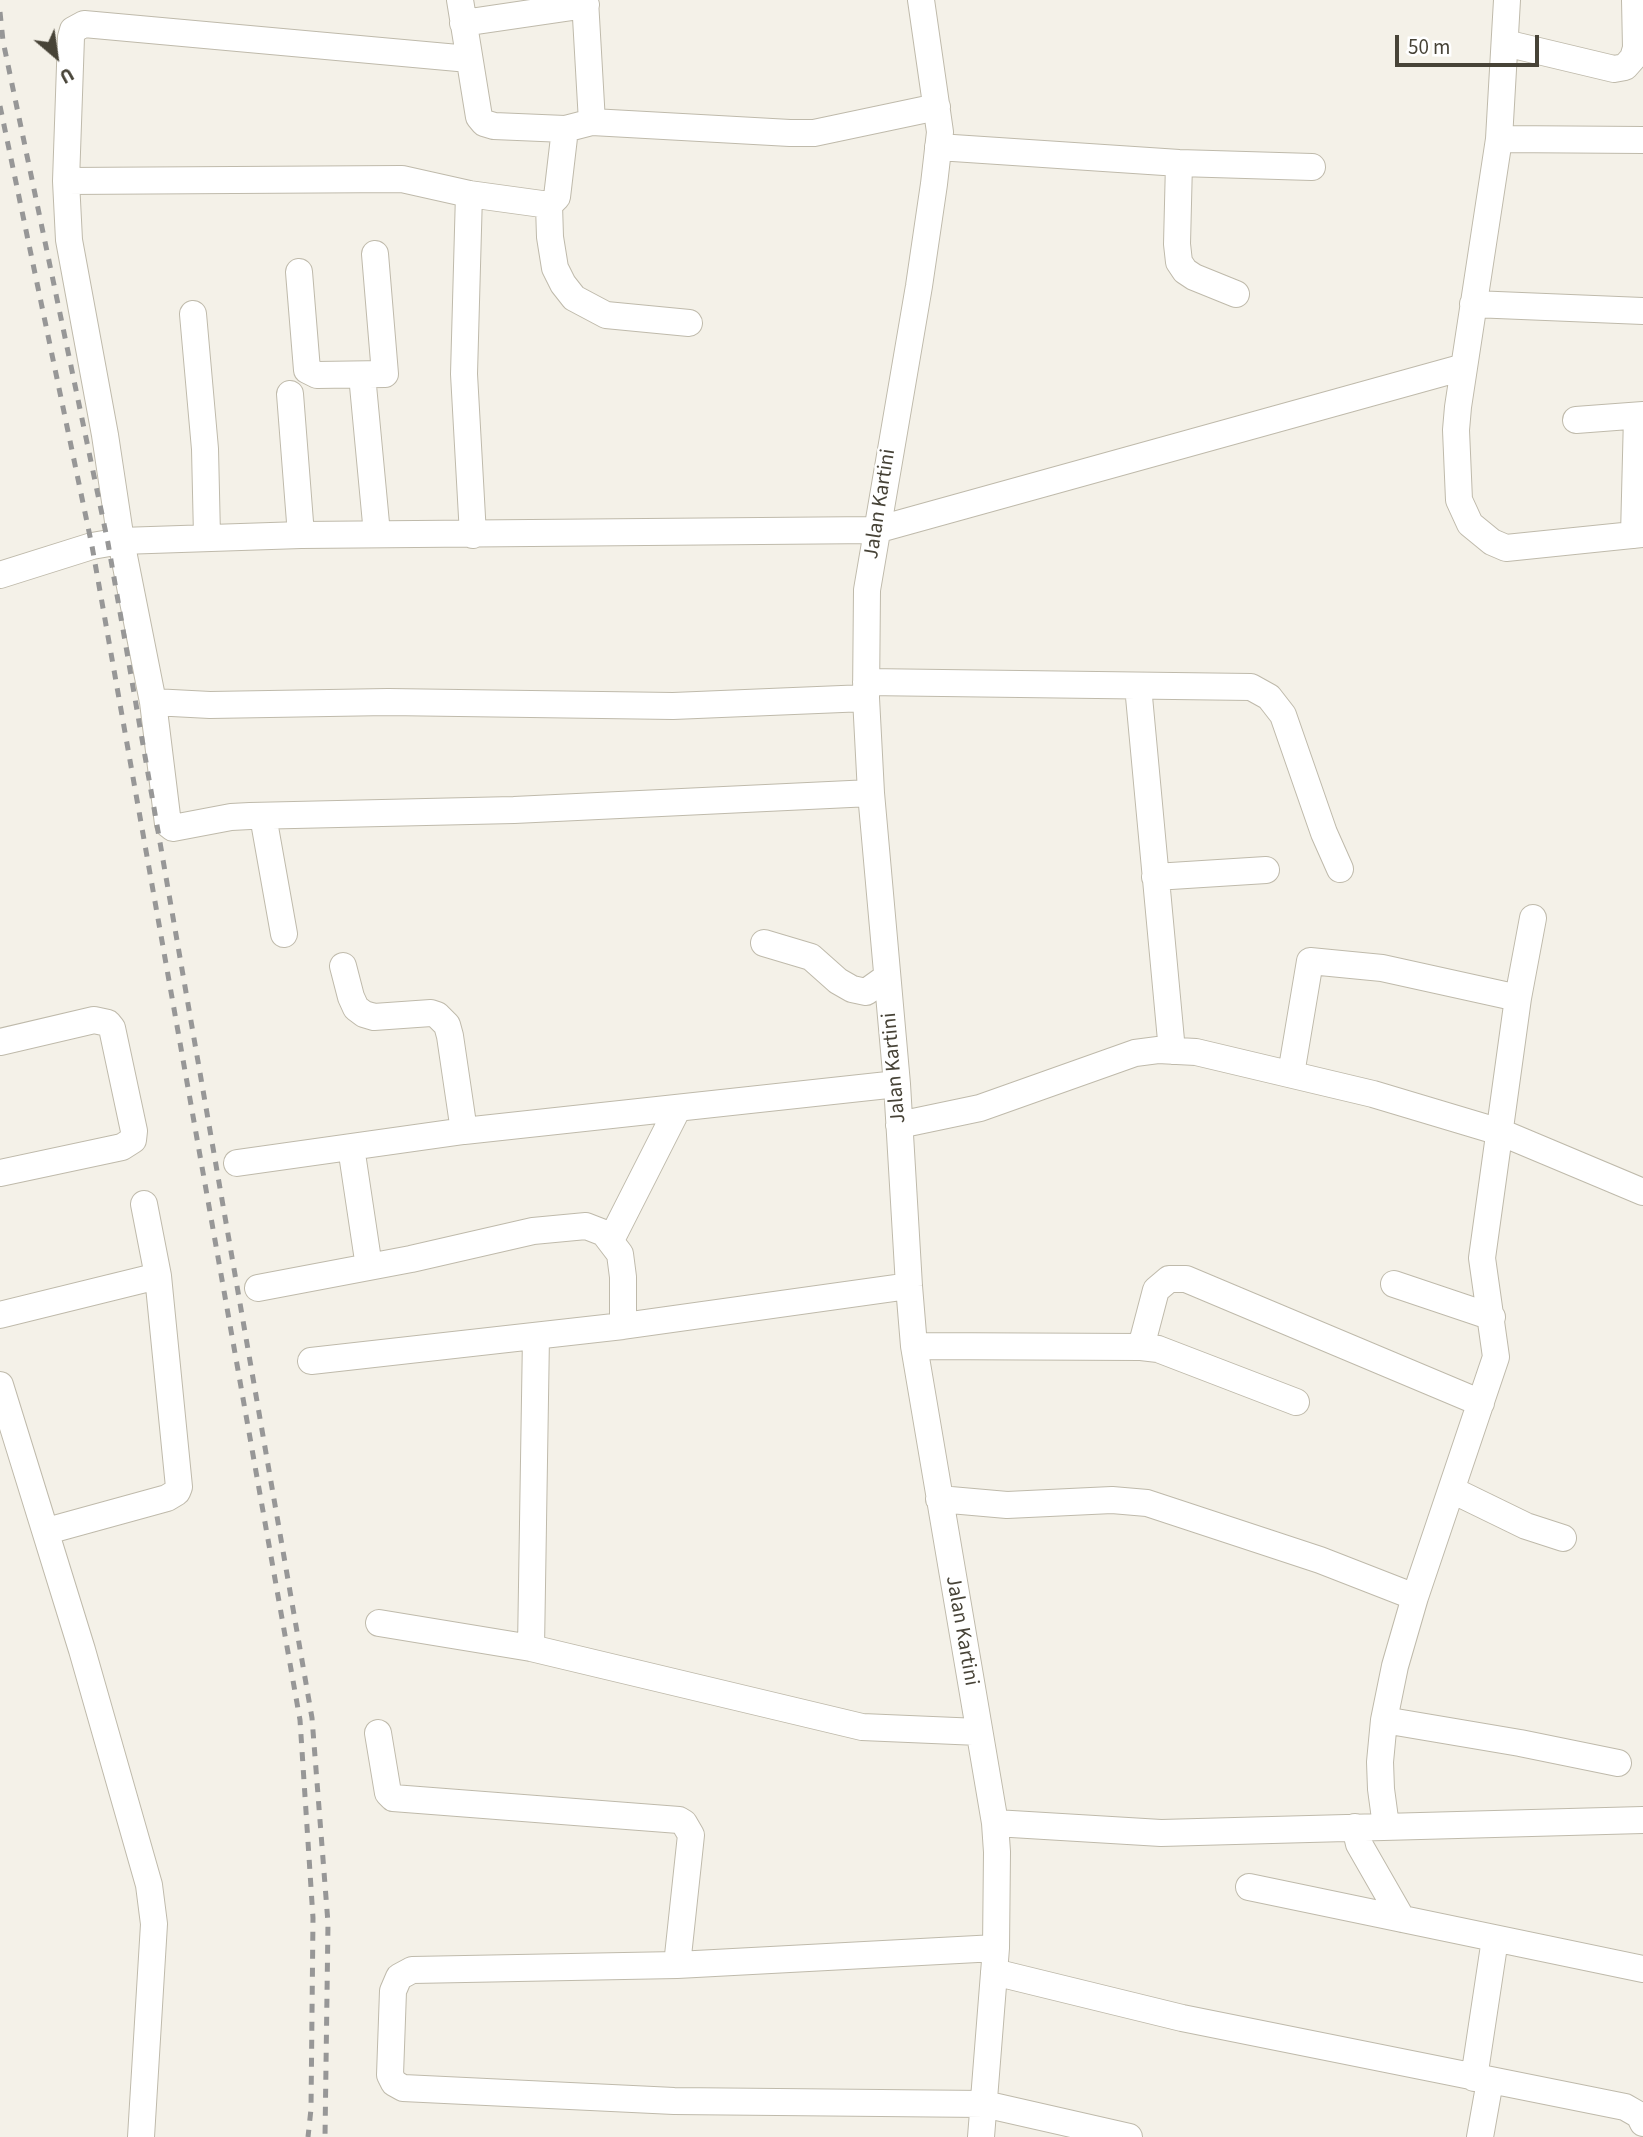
<!DOCTYPE html>
<html>
<head>
<meta charset="utf-8">
<style>
  body { margin:0 }
  #map { position:relative; width:1643px; height:2137px; overflow:hidden; background:#f4f1e8; font-family:"Source Sans 3",sans-serif }
  canvas { display:block }
  .north { position:absolute; left:21px; top:21px; width:70px; height:70px; -webkit-text-stroke:5px #fff; paint-order:stroke; rotate:151deg; font-size:19px; font-weight:700; line-height:28px; text-align:center; color:#474337 }
  .north::after { content:''; display:block; margin:auto; width:24px; height:32px; background:#474337; clip-path:polygon(50% 0,100% 100%,50% 72%,0 100%) }
  .scale { position:absolute; left:1395px; top:35px; width:144px; height:32px; box-sizing:border-box; border:4px solid #474337; border-top:0; padding-left:9px; font-size:21px; line-height:24px; white-space:nowrap; color:#474337; -webkit-text-stroke:5px #fff; paint-order:stroke }
</style>
</head>
<body>
<div id="map">
<canvas width="1643" height="2137"></canvas>
<div class="north">U</div>
<div class="scale">50 m</div>
</div>
<script>
const ctx = document.querySelector('canvas').getContext('2d');
ctx.lineJoin = 'round';
const poly = rows => new Path2D(rows.map(r => 'M' + r).join(''));
function trace(path, color, width, dash) { ctx.strokeStyle = color; ctx.lineWidth = width; ctx.lineCap = dash ? 'butt' : 'round'; ctx.setLineDash(dash || []); ctx.stroke(path); }
function label(font, color, halo, rows, align = 'center') {
  ctx.font = font + ' "Source Sans 3",sans-serif'; ctx.lineWidth = 5; ctx.setLineDash([]); ctx.textBaseline = 'middle'; ctx.strokeStyle = halo; ctx.fillStyle = color; for (const [text, x, y, turn = 0] of rows) {
    ctx.save(); ctx.translate(x, y); ctx.rotate((+turn || 0) * Math.PI / 180); ctx.textAlign = isNaN(turn) ? turn : align; if (halo) ctx.strokeText(text, 0, 0); ctx.fillText(text, 0, 0); ctx.restore();
  }
}
const minor = poly([
  [460,0,479,117,484,123,494,126,565,129,592,122,790,133,814,133,937,107],
  [585,0,592,122],
  [921,0,940,132,934,184,919,286,867,590,866,698,871,793,897,1084,909,1286,914,1346,995,1823,997,1852,996,1948,981,2137],
  [1507,0,1499,139,1458,407,1456,430,1459,500,1470,524,1492,542,1506,548,1643,534],
  [463,23,586,5],
  [1505,43,1614,69,1625,67,1633,58,1636,48,1635,0],
  [469,59,84,24,73,30,71,37,66,181,69,240,105,435,121,541,153,702,168,824,173,828,231,817,250,816,514,810,871,793],
  [1499,139,1643,140],
  [938,147,1179,163,1312,167],
  [1179,163,1177,244,1179,262,1185,271,1194,277,1236,294],
  [66,181,402,179,469,194,549,205,557,197,565,129],
  [469,194,464,374,473,535],
  [549,205,550,237,555,268,563,284,574,298,606,315,689,323],
  [299,272,307,370,317,375,385,374,375,254],
  [1473,304,1643,311],
  [193,314,205,449,207,536],
  [362,375,377,534],
  [290,394,301,535],
  [1576,420,1643,415],
  [1634,535,1637,416],
  [0,575,92,546,121,541,301,535,876,530,1464,367],
  [866,682,1251,687,1269,697,1283,715,1324,833,1340,869],
  [1138,686,1172,1051],
  [153,702,210,705,388,702,673,706,866,698],
  [263,816,284,934],
  [1155,877,1266,870],
  [764,943,811,957,838,981,852,989,866,992,887,977],
  [343,966,351,997,356,1008,364,1014,374,1017,431,1013,437,1015,447,1025,450,1036,464,1131],
  [0,1042,94,1020,108,1023,112,1028,134,1131,133,1140,122,1147,0,1173],
  [1291,1074,1310,961,1382,968,1518,998],
  [899,1125,980,1108,1135,1053,1158,1050,1196,1052,1373,1094,1500,1132,1643,1192],
  [351,1147,369,1267],
  [237,1163,464,1131,897,1084],
  [611,1240,678,1108],
  [1394,1284,1492,1317],
  [258,1288,411,1259,533,1231,586,1226,604,1233,620,1254,623,1277,623,1326],
  [0,1315,158,1276],
  [914,1346,1141,1347,1158,1349,1296,1402],
  [1141,1347,1156,1290,1169,1279,1186,1279,1481,1403],
  [311,1361,623,1326,909,1286],
  [0,1385,82,1650,149,1885,154,1924,141,2137],
  [1452,1490,1526,1526,1563,1538],
  [939,1499,1007,1505,1112,1500,1147,1503,1320,1560,1415,1597],
  [47,1531,167,1498,177,1492,179,1487,158,1276,144,1204],
  [379,1623,531,1648,862,1727,979,1732],
  [531,1648,536,1336],
  [1384,1720,1520,1743,1618,1763],
  [378,1733,388,1793,393,1798,679,1820,684,1823,691,1835,677,1965],
  [995,1823,1161,1833,1643,1820],
  [1386,1826,1381,1789,1380,1762,1384,1720,1395,1666,1415,1597,1496,1357,1482,1258,1518,998,1533,918],
  [1355,1827,1359,1844,1402,1919],
  [1249,1887,1643,1969],
  [996,1948,677,1965,412,1970,399,1977,393,1991,390,2075,394,2083,403,2088,674,2101,984,2104,1129,2137],
  [994,1972,1182,2018,1625,2107,1639,2115,1643,2123],
  [1474,2078,1495,1939],
  [1480,2137,1490,2081]
]);
trace(minor, '#bfbaab', 28);
trace(minor, '#fff', 26);
trace(poly([
  [0,12,3,41,108,543,312,1718,328,1923,325,2137],
  [0,106,92,546,300,1720,313,1918,311,2109,308,2137]
]), '#979797', 5, [9, 9]);
label('21px', '#474337', '#fff', [
  ["Jalan Kartini",881,504,-81],
  ["Jalan Kartini",895,1068,-95],
  ["Jalan Kartini",961,1631,80]
]);
</script>
</body>
</html>
